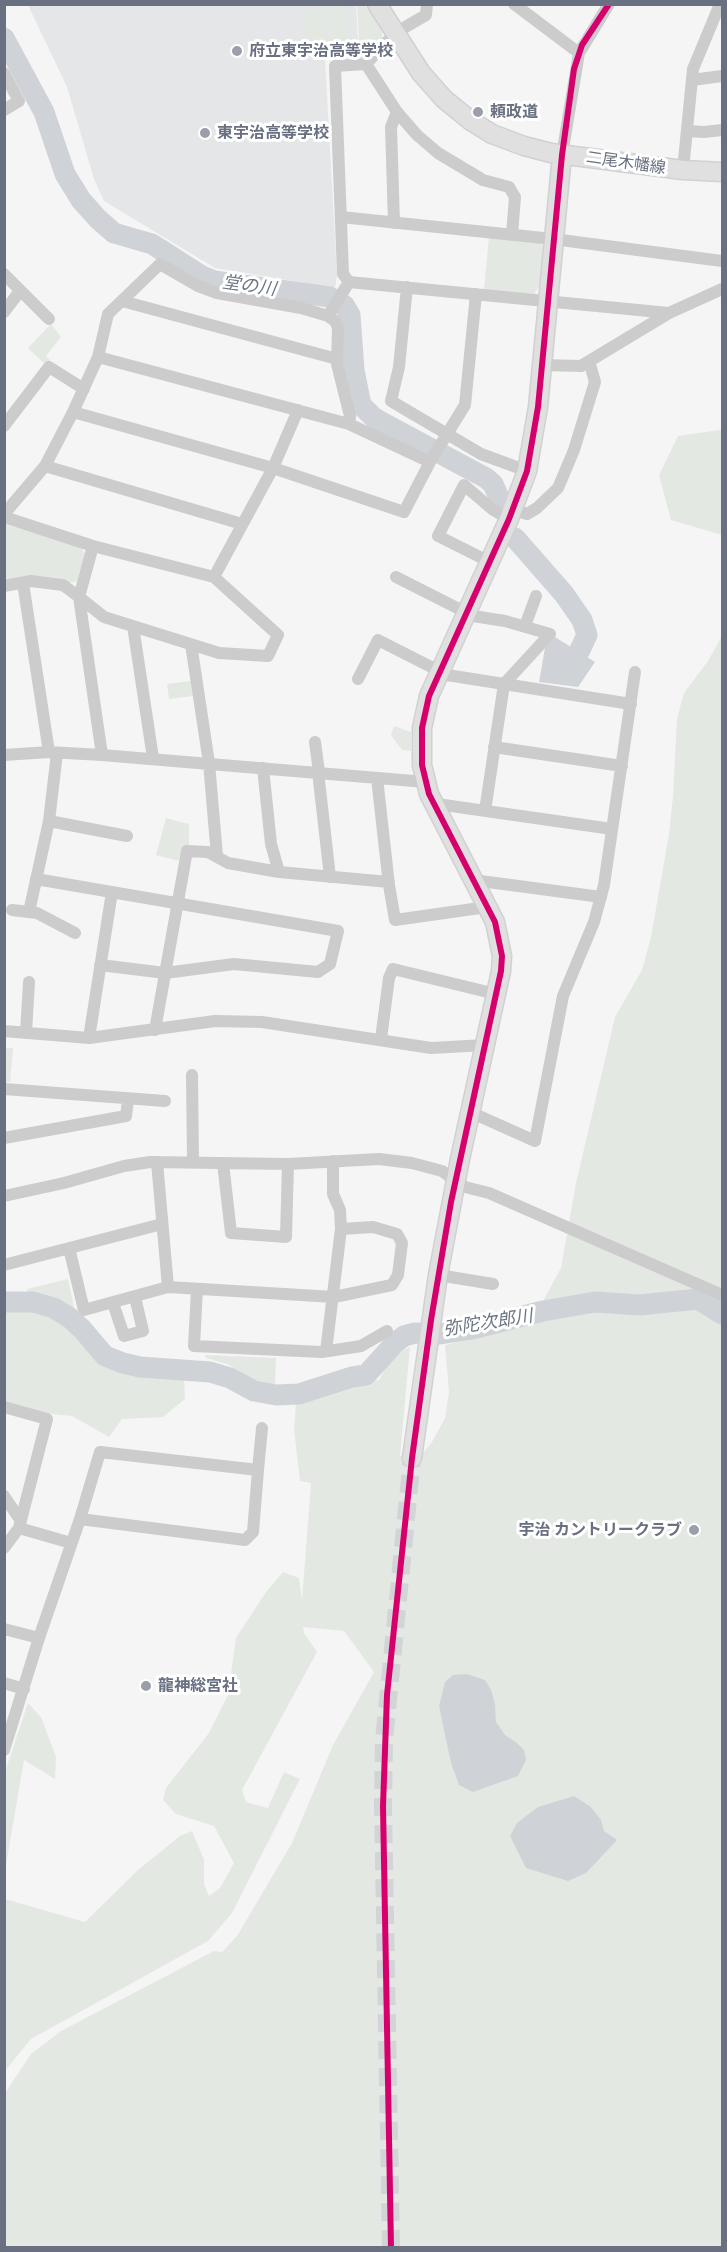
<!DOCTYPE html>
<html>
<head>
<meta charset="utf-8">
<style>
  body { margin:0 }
  #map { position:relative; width:727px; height:2252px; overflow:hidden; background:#f5f5f5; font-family:Rubik,sans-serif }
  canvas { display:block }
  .frame { position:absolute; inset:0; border:6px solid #697081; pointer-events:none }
</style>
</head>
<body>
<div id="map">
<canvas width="727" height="2252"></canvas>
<div class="frame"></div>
</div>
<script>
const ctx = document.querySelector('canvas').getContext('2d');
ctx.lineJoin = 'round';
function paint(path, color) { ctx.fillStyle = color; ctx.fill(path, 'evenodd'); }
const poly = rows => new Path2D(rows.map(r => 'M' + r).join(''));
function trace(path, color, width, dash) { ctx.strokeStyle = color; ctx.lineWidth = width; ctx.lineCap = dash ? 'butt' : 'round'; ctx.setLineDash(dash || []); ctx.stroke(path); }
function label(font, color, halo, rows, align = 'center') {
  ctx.font = font + ' Rubik,"Noto Sans JP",sans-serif'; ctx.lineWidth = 6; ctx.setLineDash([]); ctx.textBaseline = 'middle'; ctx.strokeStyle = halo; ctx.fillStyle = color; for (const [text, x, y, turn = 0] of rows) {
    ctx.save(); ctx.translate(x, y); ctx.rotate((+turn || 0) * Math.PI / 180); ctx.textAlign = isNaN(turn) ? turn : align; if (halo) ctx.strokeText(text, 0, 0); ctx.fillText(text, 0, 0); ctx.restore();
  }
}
paint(poly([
  [28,5,356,5,359,58,325,59,337,275,335,288,215,268,104,201,94,179,67,87]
]), '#e5e6e7');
paint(poly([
  [326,5,346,5,348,40,328,41],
  [357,5,365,5,382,30,382,38,365,59,360,59],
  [324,9,326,51,306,52,304,10],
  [489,237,540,242,544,248,539,287,534,294,484,290],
  [51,324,61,337,46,356,50,360,46,365,28,348],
  [719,430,722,431,722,535,671,520,659,475,678,436],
  [7,525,80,546,85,554,77,581,69,583,61,578,34,576,5,580,4,526],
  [722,636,722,2247,5,2247,5,2093,31,2054,61,2031,214,1951,222,1952,237,1936,292,1843,333,1745,374,1672,344,1631,303,1627,304,1633,317,1652,242,1790,246,1802,268,1808,284,1772,300,1779,232,1913,208,1941,31,2039,5,2071,5,1899,85,1922,138,1870,180,1836,192,1831,204,1860,204,1884,209,1896,220,1888,234,1863,214,1826,176,1814,163,1800,166,1788,209,1733,228,1695,236,1638,266,1592,283,1572,299,1578,302,1600,311,1483,300,1481,294,1430,296,1402,345,1387,379,1380,392,1357,410,1347,400,1456,418,1459,432,1442,445,1418,449,1392,445,1345,531,1323,561,1268,576,1183,615,1017,642,970,651,937,669,834,673,796,677,718,684,693,708,661],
  [191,681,193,696,169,699,167,684],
  [394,726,411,732,411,751,402,750,391,735],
  [166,818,189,824,189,845,183,849,178,861,156,855],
  [4,1048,13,1048,10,1082,5,1082],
  [68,1279,76,1316,40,1299,28,1297,27,1289],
  [4,1309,43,1311,74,1329,98,1358,132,1370,184,1377,185,1399,163,1417,122,1419,109,1437,72,1416,43,1413,5,1402],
  [205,1355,276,1358,275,1385,257,1381,227,1364,206,1358],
  [28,1703,41,1717,56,1757,55,1779,24,1760,5,1871,5,1772]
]), '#e4e8e3');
paint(poly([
  [555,637,595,662,578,687,539,682,545,648],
  [467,1674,485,1680,491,1690,495,1704,496,1722,505,1735,517,1743,524,1750,526,1760,518,1776,473,1792,459,1785,451,1763,439,1706,445,1682,453,1675],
  [574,1796,591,1807,601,1820,604,1831,617,1840,586,1873,568,1881,526,1868,510,1836,517,1823,538,1807]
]), '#cfd3d7');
trace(poly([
  [4,38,44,112,65,174,81,200,98,219,114,233,152,244,202,276,214,281,330,297,344,305,350,315,354,370,361,405,373,417,387,425,486,478,493,484,501,502],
  [515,538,564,594,582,620,587,635,579,652],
  [4,1302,33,1302,54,1308,70,1318,82,1329,105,1356,123,1363,140,1367,210,1372,230,1378,254,1391,276,1395,299,1394,352,1377,366,1375,394,1344,404,1336,415,1333,440,1334,472,1329,543,1311,595,1302,639,1305,698,1299,722,1314]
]), '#cfd3d7', 21);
trace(poly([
  [391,2248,383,1806,384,1740,412,1458]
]), '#d2d4d8', 18, [18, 9]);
const secondary = poly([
  [377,4,421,73,444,99,471,121,492,134,524,146,551,153,683,170,722,172],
  [412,1458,438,1275,460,1159,501,971,502,956,495,922,429,794,422,765,422,728,429,696,509,519,527,471,538,407,562,155]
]);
trace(secondary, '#d1d1d3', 21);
trace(poly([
  [514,4,579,53],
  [366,64,397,112,417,135,438,153,483,180,509,187,515,197,512,235],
  [4,73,19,101,4,110],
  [692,80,722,76],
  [688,131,704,132,722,130],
  [562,155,579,53,609,4],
  [683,170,693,69,720,4],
  [341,217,553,239,722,261],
  [394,223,391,127,397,112],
  [4,274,49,319],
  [349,282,343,274,335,66,366,64,395,33,426,15,427,4],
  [349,282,669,313],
  [407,287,399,367,391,401,481,454,527,471],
  [122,301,337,359],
  [4,312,20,291],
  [328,316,349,282],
  [98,357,349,424,430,462],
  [542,365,581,366,669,313,722,289],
  [73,412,273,468,404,512,431,460,465,405,476,294],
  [4,426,49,367,84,389],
  [45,466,242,524],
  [513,509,527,514,537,508,558,488,574,450,595,382,589,361],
  [4,514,45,466,73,412,98,357,108,314,160,264,198,286,217,293,301,308,328,316,335,321,338,328,337,364,350,416,349,424],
  [4,517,93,546],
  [490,562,438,536,464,485,492,509,509,519],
  [214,577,273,468,298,410],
  [396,577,473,616,505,621,550,634,504,684,485,811],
  [23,583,49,752],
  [4,586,31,581,63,585,79,597,104,617,219,653,268,656,278,635,214,577,93,546,79,597,102,755],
  [133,626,153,758],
  [525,626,536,596],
  [191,644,209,763,217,856],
  [358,679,378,640,447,675,631,704],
  [315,742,319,772],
  [494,747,622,766],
  [4,755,49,752,102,755,426,782],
  [263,768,271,844,279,872],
  [318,772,330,877],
  [377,778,389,885,395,920,487,907],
  [437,808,444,805,612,829],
  [49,821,127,836],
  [36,879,338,931,330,964,318,972,234,964,165,973,100,965],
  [473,880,601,897],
  [12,910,37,913,75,933],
  [29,912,49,821,57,753],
  [155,1030,187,851,208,852,228,863,279,872,389,882],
  [4,1031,89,1038,215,1021,262,1022,431,1048,485,1045],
  [26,1033,29,982],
  [89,1038,112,892],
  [381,1039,389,978,393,969,496,994],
  [192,1075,193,1162],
  [4,1089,165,1101],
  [470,1112,535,1141,563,996,594,922,604,885,635,672],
  [4,1138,126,1116,128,1100],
  [157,1162,168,1287],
  [223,1163,231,1233,286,1237,288,1164],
  [4,1196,64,1183,124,1166,150,1162,288,1164,379,1159,412,1163,442,1171,465,1187,489,1193,722,1295],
  [69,1248,84,1310,168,1287,334,1297,392,1285,398,1275,402,1243,397,1234,373,1227,341,1229],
  [4,1265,162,1224],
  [438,1275,493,1284],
  [197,1289,194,1346,322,1352,361,1346,387,1331],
  [113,1303,124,1336,143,1331,135,1297],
  [326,1351,341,1229,340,1210,333,1194,333,1161],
  [4,1407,47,1419,19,1528,4,1548],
  [100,1452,258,1470,253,1532,245,1540,80,1519,100,1452],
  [258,1470,262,1428],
  [4,1496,21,1521],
  [19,1528,71,1543],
  [4,1629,39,1638],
  [4,1683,24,1689],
  [4,1750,39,1638,80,1519]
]), '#cccccd', 12);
trace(secondary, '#e0e0e1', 18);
trace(poly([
  [391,2248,383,1806,387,1695,412,1458,431,1320,451,1202,501,971,502,956,495,922,429,794,422,765,422,728,429,696,509,519,527,471,538,407,562,155,574,69,582,45,609,4]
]), '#d6006c', 6);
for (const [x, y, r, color] of [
  [237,51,6,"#9a9faa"],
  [478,112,6,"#9a9faa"],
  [205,133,6,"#9a9faa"],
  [694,1530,6,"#9a9faa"],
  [146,1686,6,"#9a9faa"]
]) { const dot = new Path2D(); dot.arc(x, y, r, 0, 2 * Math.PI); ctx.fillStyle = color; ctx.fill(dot); trace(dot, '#fff', 2); }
label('bold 16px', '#697081', '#fff', [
  ["府立東宇治高等学校",249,51],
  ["頼政道",490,112],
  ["東宇治高等学校",217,133],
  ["宇治 カントリークラブ",682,1530,"right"],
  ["龍神総宮社",158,1686]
], 'left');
label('16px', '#697081', '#fff', [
  ["二尾木幡線",626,163,8]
]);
label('italic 18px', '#6a7684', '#fff', [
  ["堂の川",249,286,8],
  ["弥陀次郎川",488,1323,-9]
]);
</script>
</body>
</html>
